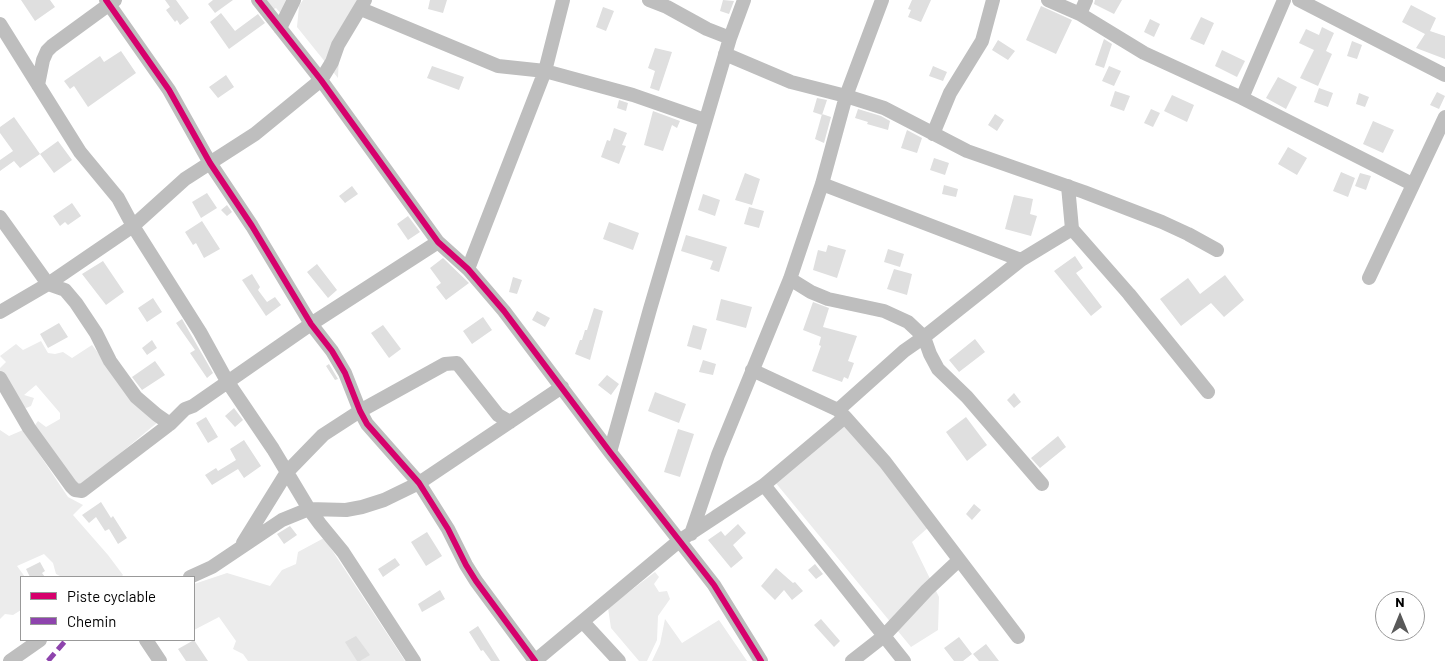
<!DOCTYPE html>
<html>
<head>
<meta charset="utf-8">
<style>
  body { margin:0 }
  #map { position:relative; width:1445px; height:661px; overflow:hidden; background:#fff; font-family:Barlow,sans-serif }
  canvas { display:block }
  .legend { position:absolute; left:20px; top:576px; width:175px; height:65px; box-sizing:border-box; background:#fff; border:1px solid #999; margin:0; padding:6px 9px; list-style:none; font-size:15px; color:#000 }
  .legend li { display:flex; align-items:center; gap:10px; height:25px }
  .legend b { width:25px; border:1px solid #999 }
  .north { position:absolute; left:1375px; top:591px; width:50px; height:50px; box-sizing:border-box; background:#fff; border:1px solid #999; border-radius:50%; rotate:0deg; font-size:14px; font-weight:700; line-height:20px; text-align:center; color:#000 }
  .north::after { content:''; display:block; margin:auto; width:18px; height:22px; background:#595959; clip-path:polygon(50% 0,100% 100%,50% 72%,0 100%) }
</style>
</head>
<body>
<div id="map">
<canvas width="1445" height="661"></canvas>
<ul class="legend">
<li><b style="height:6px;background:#d6006c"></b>Piste cyclable</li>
<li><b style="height:6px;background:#8e44ad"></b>Chemin</li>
</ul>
<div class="north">N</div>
</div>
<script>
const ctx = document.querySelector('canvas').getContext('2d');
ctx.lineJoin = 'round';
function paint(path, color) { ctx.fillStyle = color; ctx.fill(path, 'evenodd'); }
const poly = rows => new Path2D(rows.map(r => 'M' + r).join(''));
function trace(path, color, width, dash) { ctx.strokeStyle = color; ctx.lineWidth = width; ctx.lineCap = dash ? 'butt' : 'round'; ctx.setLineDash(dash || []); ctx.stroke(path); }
paint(poly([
  [265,0,295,0,281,14,276,8,272,10],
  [303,0,368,0,339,53,338,78,297,27,299,6],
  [41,341,48,353,55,354,63,352,72,358,92,345,139,406,158,422,82,485,73,483,32,429,38,421,46,427,60,419,60,413,36,385,24,395,34,398,31,406,26,408,16,401,0,375,0,368,6,362,0,356,16,344,23,350],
  [845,420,931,525,912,542,939,597,938,630,911,647,775,482],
  [0,430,9,436,23,430,68,497,83,505,73,515,108,555,123,575,121,577,62,577,56,574,53,563,44,554,17,566,25,577,21,577,21,610,13,615,5,614,0,619],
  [324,538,405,661,248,661,243,654,233,649,236,641,219,617,194,630,194,584,227,573,270,586,282,570,296,564,298,552],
  [655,572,659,577,654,584,659,592,667,591,670,599,658,616,657,640,647,661,639,661,611,628,608,608],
  [665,619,682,643,719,620,747,661,652,661,660,644]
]), '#ececec');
paint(poly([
  [21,0,50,0,55,7,35,21],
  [165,0,176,0,189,18,180,25,177,20,175,22,166,10,170,7],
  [213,0,233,0,215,13,208,4],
  [430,0,447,0,443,13,428,9],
  [723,0,734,1,729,14,720,11],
  [912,0,931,0,921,22,908,17,911,10,908,9],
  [1095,0,1122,0,1114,14,1094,4],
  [1411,5,1436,18,1430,31,1445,36,1445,59,1416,48,1425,34,1402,22],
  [1041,6,1072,20,1056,54,1026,40],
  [603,7,614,11,606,31,596,27],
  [221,13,235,31,258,14,265,23,229,49,210,22],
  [1201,17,1214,23,1204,45,1190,39],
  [1150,19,1160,24,1154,37,1144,32],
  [1322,27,1334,33,1326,51,1332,54,1318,86,1300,78,1314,50,1299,43,1306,29,1319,35],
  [1104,39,1112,44,1104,68,1095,65],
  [998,40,1015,51,1008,60,992,50],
  [1352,41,1362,45,1357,59,1347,56],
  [655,48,672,52,659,91,650,88,655,71,648,68],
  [1222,50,1245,61,1237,77,1215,66],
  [121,51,136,73,88,107,74,86,70,89,64,81,100,56,104,62],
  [432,66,464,77,459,90,427,78],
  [933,66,947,72,943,81,929,76],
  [1109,66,1121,71,1114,86,1102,81],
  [226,75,234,87,218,98,209,87],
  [1278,77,1297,87,1286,109,1266,98],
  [1319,88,1333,93,1328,107,1314,102],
  [1115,91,1130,96,1124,111,1110,106],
  [1437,92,1445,96,1439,109,1430,105],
  [1359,93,1369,97,1365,107,1356,104],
  [1172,95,1194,105,1187,122,1164,111],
  [817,98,827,100,822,115,813,112],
  [619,100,628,103,626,111,617,108],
  [858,109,881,116,890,121,888,130,867,124,868,122,855,118],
  [1151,109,1160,113,1153,127,1144,123],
  [653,111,680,121,677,128,672,125,663,151,644,145],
  [822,114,831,117,824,143,815,139],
  [995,114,1004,120,997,131,988,125],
  [14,117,40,154,20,168,14,161,0,171,0,160,13,151,0,133,0,127],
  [1373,121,1394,130,1383,153,1363,144],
  [614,128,627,133,622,145,626,146,619,164,601,157,607,140,610,141],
  [907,130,922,138,917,153,901,148],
  [58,141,72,160,54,173,40,154],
  [1288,147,1307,158,1297,175,1278,164],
  [934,158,949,163,945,175,930,170],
  [1341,172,1355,178,1348,197,1333,191],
  [745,173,760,179,752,205,735,200],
  [1360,173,1371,176,1366,190,1355,186],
  [944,185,958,189,956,197,942,194],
  [352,186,358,194,345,203,339,196],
  [207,193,217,208,201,218,192,202],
  [703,194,720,200,715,216,698,210],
  [1014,195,1033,199,1030,214,1037,216,1031,236,1005,229],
  [72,203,81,216,68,225,65,222,60,226,53,216],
  [227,205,232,212,227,216,221,210],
  [749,207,764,211,759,228,744,224],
  [408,216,420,232,408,240,397,224],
  [202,221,220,249,204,258,196,243,193,245,185,232],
  [609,222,639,233,633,250,603,239],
  [686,235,727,247,719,272,710,269,713,261,681,251],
  [828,245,846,250,837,278,813,270,818,250,826,252],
  [888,249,904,254,900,267,884,262],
  [1075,256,1083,268,1076,273,1102,307,1091,316,1054,271],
  [443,258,469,283,446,300,436,287,441,283,430,268],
  [103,261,124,292,106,305,82,274],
  [317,264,337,290,328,298,307,272],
  [894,269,912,274,907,295,887,289],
  [252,274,260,287,258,290,267,302,275,297,281,305,266,316,242,280],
  [1225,275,1244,300,1224,317,1211,303,1181,326,1160,299,1188,278,1200,294],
  [513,277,522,280,517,294,509,292],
  [153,298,162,312,147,322,138,308],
  [721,299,752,307,746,328,716,320],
  [813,302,829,308,823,327,857,336,848,361,854,363,848,379,844,377,842,382,812,371,821,346,819,345,821,337,803,330],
  [594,308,603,311,590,360,575,354,580,340,582,340,585,330,587,330],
  [537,311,550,318,545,327,532,320],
  [483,317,492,330,472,344,463,331],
  [182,319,213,373,207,378,190,353,195,350,176,323],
  [59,323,68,337,48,348,40,334],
  [383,325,401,349,389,358,371,333],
  [693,325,707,329,701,350,687,346],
  [975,339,985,352,959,372,949,360],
  [152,340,157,348,147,355,142,348],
  [703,360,716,364,713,375,699,372],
  [155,361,165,375,142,390,132,377],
  [329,364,338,379,335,380,326,366],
  [607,375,619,384,611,395,598,385],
  [655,392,686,404,679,423,648,411],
  [1014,393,1021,402,1014,408,1007,400],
  [234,408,243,420,235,427,225,416],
  [206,417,218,437,208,443,196,423],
  [966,417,987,445,967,461,946,432],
  [678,429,694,434,680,477,664,472],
  [1058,436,1066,447,1040,468,1031,458],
  [244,440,261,466,244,478,238,469,212,485,205,475,216,468,218,471,236,460,230,449],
  [101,502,111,518,113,516,127,538,118,544,109,529,105,531,96,517,89,523,82,515],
  [974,504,981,510,972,520,966,514],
  [738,524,746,533,733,545,743,558,731,568,708,540,721,531,725,536],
  [290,526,297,535,284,544,277,534],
  [427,532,442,556,426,566,411,542],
  [395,558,400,565,383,577,378,569],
  [40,562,45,571,42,573,45,577,30,577,26,569],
  [815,564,823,574,816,579,808,570],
  [776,568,793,583,795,582,803,591,792,600,784,590,775,600,761,586],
  [440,590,445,599,422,612,418,604],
  [821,619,840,641,834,647,814,625],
  [478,626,500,661,491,661,483,650,481,651,469,632],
  [356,636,370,655,360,661,357,661,345,642],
  [959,637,972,654,963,661,954,661,944,648],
  [194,640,208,661,186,661,178,649],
  [986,644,999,661,979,661,973,654]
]), '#dfdfdf');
trace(poly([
  [106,0,169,90,210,163,252,226,311,324,332,351,345,373,360,411,367,424,419,483,448,529,466,565,476,581,535,661],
  [258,0,321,80,438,242,468,269,504,311,610,452,700,567,714,585,761,661],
  [649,0,667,7,707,29,730,38],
  [1048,0,1080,14,1144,53,1242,98,1412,184],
  [1299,0,1445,75],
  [361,9,498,66,545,71,633,95,705,120],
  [1080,14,1086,0],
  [0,24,80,152,118,198,133,226,200,332,227,381,273,449,309,509,320,524,343,552,414,661],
  [280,28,294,0],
  [725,54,791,82,846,96,884,108,967,151,1084,192,1162,222,1188,234,1217,250],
  [38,85,43,60,47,51,52,46,115,0],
  [1242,98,1284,0],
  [933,134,950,93,982,41,993,0],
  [822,184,1021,260],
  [0,217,48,284,65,290,76,303,96,333,110,361,136,397,157,415,170,424,185,409,193,406,311,324,438,242],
  [1072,229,1129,294,1208,392],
  [468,269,545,71,563,0],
  [1369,278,1445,117],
  [790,279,811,292,828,299,884,311,908,322,924,337,930,354,938,369,967,397,1042,484],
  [0,312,48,284,133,226,185,179,255,134,321,80,332,62,338,45,365,0],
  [752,370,838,410,845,417,885,462,1018,637],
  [0,378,29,428,71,486,75,490,82,491,170,424],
  [838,410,904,351,924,337,1021,260,1072,229,1068,186],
  [610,452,650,309,730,38,744,0],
  [764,485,904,661],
  [691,534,718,455,790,279,822,184,846,96,882,0],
  [243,543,287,472,323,435,360,411,445,364,457,363,498,415,510,422],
  [190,577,212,567,282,520,309,509,346,510,362,507,384,500,419,483,562,387],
  [583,622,619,661],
  [146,640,160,661],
  [10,661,40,640],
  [535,661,679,541,764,485,845,417],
  [852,661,884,636,927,590,959,560]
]), '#bebebe', 14);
trace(poly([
  [48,661,66,640]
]), '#8e44ad', 5, [10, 5]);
trace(poly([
  [106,0,169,90,210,163,252,226,311,324,332,351,345,373,360,411,367,424,419,483,448,529,466,565,476,581,535,661],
  [258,0,321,80,438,242,468,269,504,311,610,452,700,567,714,585,761,661]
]), '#d6006c', 6);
</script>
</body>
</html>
